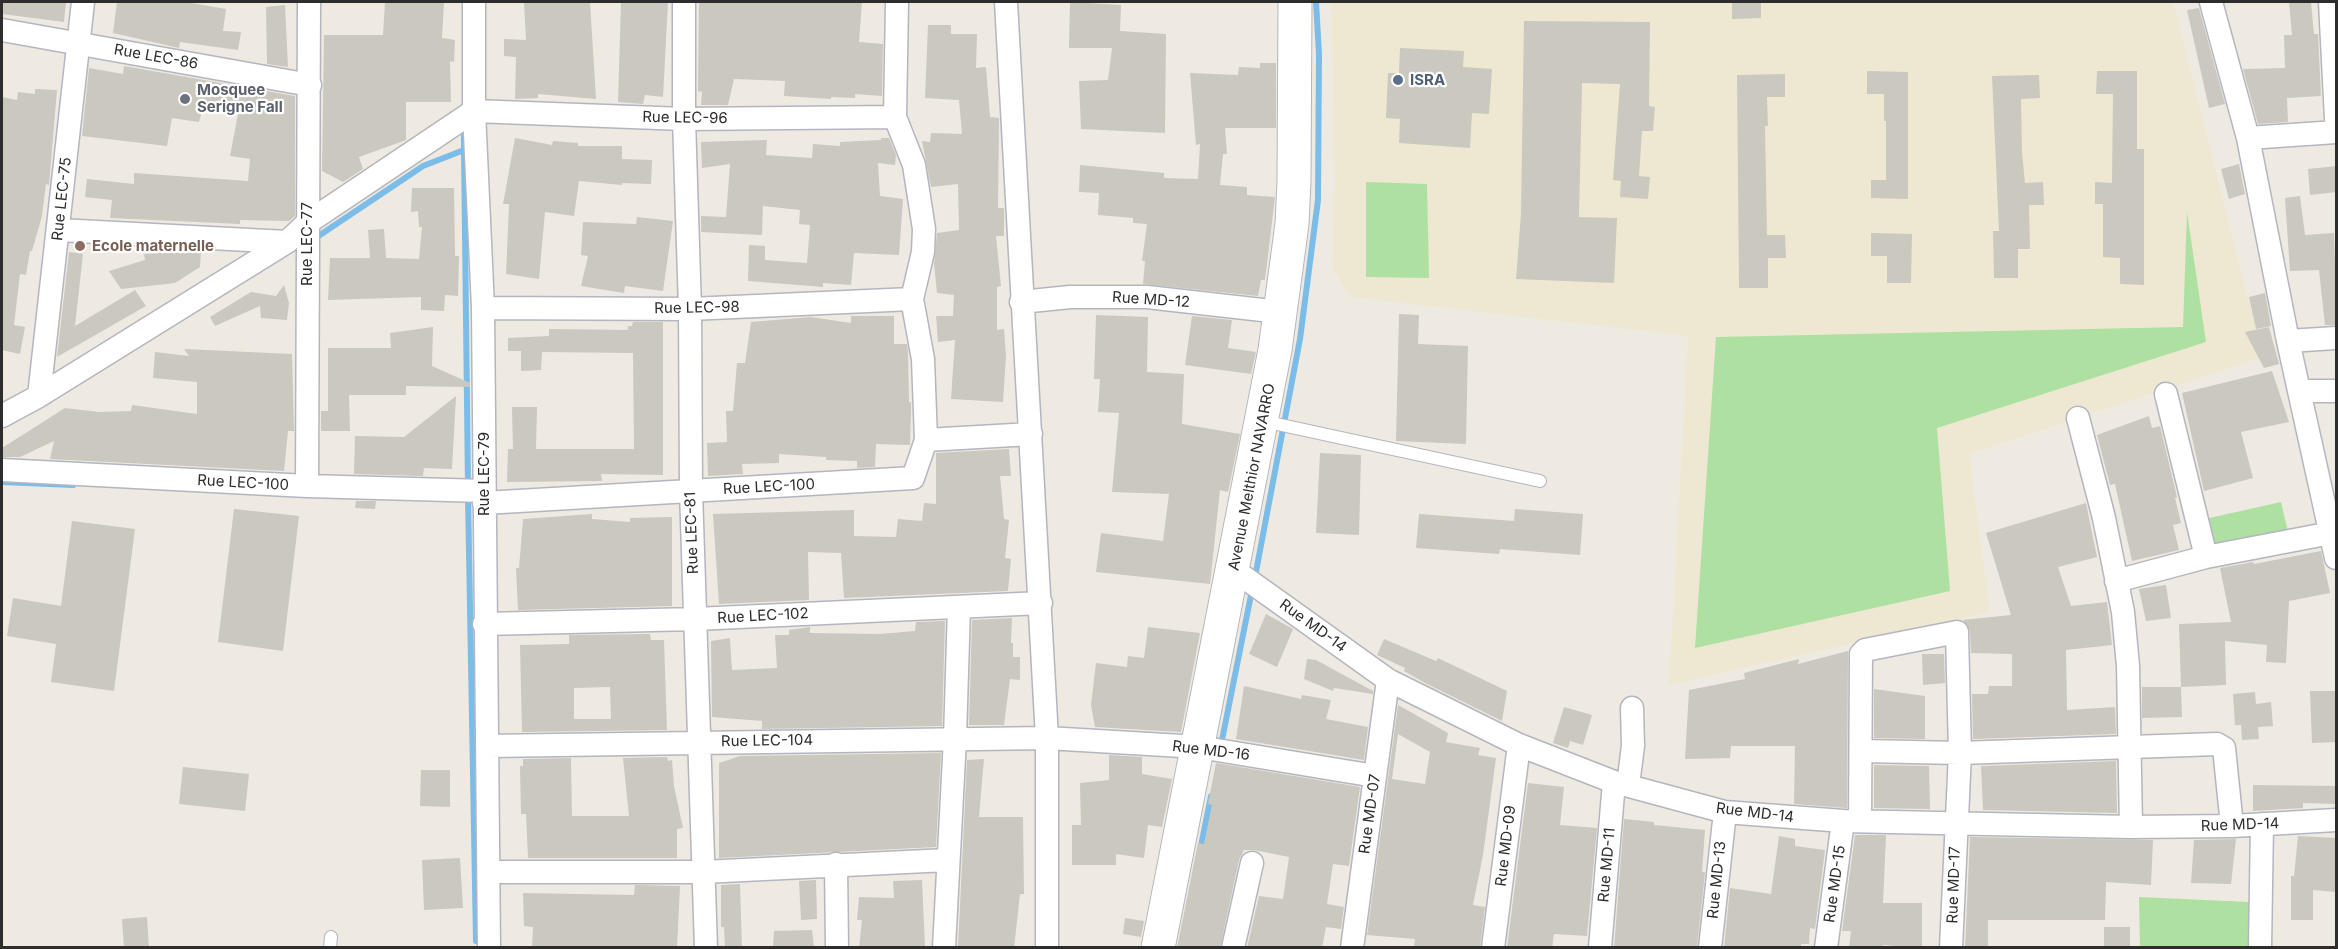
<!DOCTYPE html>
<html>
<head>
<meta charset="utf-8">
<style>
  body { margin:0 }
  #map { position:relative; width:2338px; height:949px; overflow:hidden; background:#eeeae1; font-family:Inter,sans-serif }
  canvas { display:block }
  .frame { position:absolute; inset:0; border:3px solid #2d2d2d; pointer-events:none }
</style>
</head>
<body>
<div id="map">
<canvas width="2338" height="949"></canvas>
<div class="frame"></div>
</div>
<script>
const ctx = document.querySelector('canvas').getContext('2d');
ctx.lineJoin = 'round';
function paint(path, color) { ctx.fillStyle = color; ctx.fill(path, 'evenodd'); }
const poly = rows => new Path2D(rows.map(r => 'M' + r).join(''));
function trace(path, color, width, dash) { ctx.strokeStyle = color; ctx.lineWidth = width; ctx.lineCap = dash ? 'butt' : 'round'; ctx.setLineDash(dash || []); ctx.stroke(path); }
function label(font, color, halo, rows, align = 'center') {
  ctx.font = font + ' Inter,sans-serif'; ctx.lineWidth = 4.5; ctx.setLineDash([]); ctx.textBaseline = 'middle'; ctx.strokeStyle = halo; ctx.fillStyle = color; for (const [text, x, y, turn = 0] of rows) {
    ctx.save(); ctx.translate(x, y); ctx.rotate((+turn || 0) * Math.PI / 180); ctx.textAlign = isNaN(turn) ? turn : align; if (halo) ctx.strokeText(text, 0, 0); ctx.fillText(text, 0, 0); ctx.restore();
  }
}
paint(poly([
  [1331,2,2173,2,2263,357,1969,454,1990,612,1669,685,1688,336,1350,297,1332,267,1335,181]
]), '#eee8d2');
paint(poly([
  [1366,182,1427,184,1429,278,1366,277],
  [2187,212,2206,342,1937,428,1950,591,1695,648,1716,337,2183,327],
  [2281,502,2289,536,2212,553,2205,519],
  [2139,897,2249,902,2249,947,2140,947]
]), '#aee0a1');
trace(poly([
  [464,127,464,150],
  [314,239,423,166,464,150,468,487],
  [2,482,73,485],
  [468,496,476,941],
  [1255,577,1300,339,1318,200,1319,54,1316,2],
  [1221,745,1252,590],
  [1200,851,1211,796]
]), '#7bbde8', 6);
paint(poly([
  [2,2,66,2,64,22,2,14],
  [117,2,186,2,226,9,223,31,241,32,238,50,180,42,179,48,113,33],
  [385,2,444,2,442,38,455,40,454,62,450,61,451,102,406,102,406,140,359,157,363,169,343,182,322,171,324,35,383,35],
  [524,2,590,2,596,99,538,94,538,98,515,99,516,57,504,56,504,39,526,40],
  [621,2,668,2,663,97,645,95,643,104,618,102],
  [699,2,862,2,859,42,883,44,882,96,855,94,855,98,831,97,831,99,784,96,785,81,734,79,728,105,701,105,702,92,698,91],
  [1070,2,1121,5,1120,31,1166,34,1165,133,1081,129,1079,81,1108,80,1112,48,1069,48],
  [1732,2,1761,2,1761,18,1732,19],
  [2289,2,2311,2,2314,34,2318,34,2321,96,2287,98,2288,122,2258,124,2243,69,2285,68,2284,35,2292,35],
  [285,5,288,67,267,64,266,7],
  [2199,8,2225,104,2209,108,2187,10],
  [1524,21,1650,22,1649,106,1655,107,1653,131,1642,131,1639,176,1650,177,1648,199,1620,197,1621,181,1613,180,1620,84,1582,83,1579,217,1617,218,1614,283,1516,279,1521,214],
  [928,25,951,25,951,34,977,34,976,68,986,67,990,117,999,118,998,208,1004,208,1004,236,996,236,1001,286,997,287,997,330,1004,329,1006,356,1003,402,951,399,955,340,938,342,936,316,953,316,954,295,937,293,934,264,937,233,959,230,958,184,931,187,922,141,930,142,931,133,962,134,959,100,925,98],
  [1400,48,1464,51,1463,67,1492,69,1489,114,1472,113,1470,148,1399,143,1400,119,1386,118,1388,73,1399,73],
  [1260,63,1276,63,1276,128,1225,128,1227,154,1223,154,1220,185,1247,187,1247,195,1275,197,1265,280,1261,280,1258,296,1143,284,1145,261,1142,261,1147,224,1133,223,1133,218,1098,215,1099,193,1079,192,1080,165,1164,173,1164,178,1198,179,1200,144,1196,145,1190,73,1238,75,1239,67,1260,68],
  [124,66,295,96,295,216,289,221,240,220,240,224,110,218,112,200,85,197,87,179,134,184,134,173,248,181,250,159,230,156,239,109,204,104,199,122,172,118,167,146,82,136,89,68,123,74],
  [1867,71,1908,72,1908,199,1871,198,1871,180,1886,180,1886,121,1884,121,1884,94,1867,94],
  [2097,71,2137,71,2137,149,2144,149,2144,285,2120,284,2120,258,2103,257,2103,204,2095,204,2095,182,2112,183,2113,94,2096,94],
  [1785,74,1785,97,1767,97,1768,126,1765,126,1767,235,1785,235,1786,258,1768,258,1768,288,1739,288,1737,75],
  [2039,75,2040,98,2021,99,2022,153,2025,183,2043,182,2044,205,2029,205,2030,249,2018,249,2018,278,1994,278,1993,231,1999,231,1992,76],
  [35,89,57,90,49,185,46,184,42,216,32,251,30,251,26,275,20,274,14,325,25,327,20,354,2,350,2,97,17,100,18,92,35,94],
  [515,138,552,145,553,141,578,143,578,146,622,146,622,159,652,160,651,184,622,183,622,185,579,181,574,216,545,212,539,279,506,274,509,204,503,204],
  [881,138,889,138,896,155,895,165,878,163,880,196,903,199,899,255,854,253,851,285,823,283,823,287,748,281,749,245,765,246,765,260,807,263,810,225,799,224,800,210,763,206,762,235,701,232,701,216,726,217,730,164,702,168,701,142,767,140,766,155,812,158,813,144,840,146,840,142,881,140],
  [2239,164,2245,194,2229,199,2221,169],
  [2337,166,2337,192,2310,195,2308,169],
  [412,188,454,188,455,256,459,256,458,296,445,295,444,311,421,310,421,297,328,300,330,258,370,258,368,230,384,229,386,258,419,259,422,227,419,227,418,211,411,212],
  [2300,196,2305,235,2334,233,2337,325,2325,325,2319,270,2290,271,2285,198],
  [637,217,673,221,663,291,625,286,624,293,581,286,588,256,581,255,583,222,636,224],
  [1871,233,1912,234,1911,283,1887,283,1887,256,1871,256],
  [186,251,201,251,200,267,175,283,121,289,109,271,145,260,144,254],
  [69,252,83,254,75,326,135,290,146,306,57,357],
  [284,285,289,303,287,320,261,318,260,306,215,326,210,317,251,292,276,296],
  [2265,293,2271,326,2256,329,2249,297],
  [1399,314,1419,315,1418,344,1468,346,1466,444,1396,441],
  [1096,315,1148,317,1147,372,1184,374,1182,424,1240,434,1228,492,1220,490,1210,584,1096,572,1101,533,1163,541,1169,494,1112,492,1119,413,1098,412,1100,379,1094,379],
  [851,316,894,316,894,344,907,344,908,352,909,402,911,402,911,412,910,445,876,444,875,467,857,468,857,461,826,460,826,457,779,454,779,463,742,464,743,474,708,476,707,443,727,442,726,411,733,411,737,363,745,363,751,322,811,317,851,323],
  [1192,316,1232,320,1228,348,1256,352,1251,374,1185,365],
  [633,322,663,322,663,475,601,474,602,481,507,482,508,449,513,449,512,407,537,407,536,449,634,449,633,353,542,352,541,370,521,371,521,351,508,351,508,338,549,336,549,329,628,330,628,326,632,326],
  [433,327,432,366,470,383,470,387,406,386,406,395,349,395,350,431,321,431,321,411,328,411,328,348,391,348,390,333],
  [2269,327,2279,364,2264,368,2245,332],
  [184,349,292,354,294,431,288,431,284,471,50,459,54,441,20,457,2,457,2,448,65,408,99,412,131,411,132,405,197,414,197,382,153,378,155,352,189,356],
  [2272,371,2289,422,2241,432,2253,478,2204,491,2182,393],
  [456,396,452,469,424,468,423,476,354,474,355,436,404,437],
  [2149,416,2152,428,2160,426,2177,497,2175,498,2181,523,2173,525,2179,550,2132,561,2115,484,2110,485,2097,435],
  [1009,449,1011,476,1000,476,1004,519,1009,520,1005,558,1011,559,1008,591,844,598,841,553,808,552,809,600,719,604,713,514,854,510,854,536,896,537,898,519,922,521,924,503,936,504,936,453],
  [1320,453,1361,455,1359,535,1316,533],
  [356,501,376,501,375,509,355,508],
  [2086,503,2097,557,2058,567,2071,606,2107,602,2112,645,2066,650,2067,710,2115,707,2116,734,1973,739,1972,694,1988,694,1989,686,2012,686,2012,654,1971,653,1970,631,1963,620,2011,615,1986,533],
  [234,509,299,516,283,651,218,642],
  [1515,509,1583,514,1580,555,1500,549,1499,554,1416,548,1419,514,1514,521],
  [592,514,592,519,630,522,630,518,672,517,672,606,518,610,516,568,519,568,523,519],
  [72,521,135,529,114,691,51,682,56,644,7,636,13,598,61,606],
  [2321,551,2330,593,2289,601,2286,663,2266,662,2267,645,2225,641,2226,685,2181,687,2179,624,2231,622,2220,568,2253,562,2254,564],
  [2166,585,2171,618,2146,621,2139,589],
  [1266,614,1293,629,1277,667,1249,654],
  [1012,618,1011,643,1013,643,1013,657,1020,657,1020,680,1010,679,1004,725,969,725,972,620],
  [945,621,942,726,762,729,762,721,712,717,711,641,730,638,732,670,777,668,775,635,789,635,789,630,810,627,810,633,880,634,915,631,916,622],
  [1148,627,1200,633,1181,732,1095,727,1091,705,1096,663,1127,667,1128,656,1144,658],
  [650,634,651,640,664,640,667,730,522,732,520,645,569,644,569,635],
  [610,687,611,719,574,719,574,688],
  [1384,639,1436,661,1438,658,1507,691,1502,721,1425,683,1404,671,1405,668,1377,655],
  [1848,651,1847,808,1794,804,1795,746,1731,746,1730,758,1685,759,1689,690,1745,679,1744,673,1799,659,1798,664],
  [1922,654,1944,654,1945,683,1923,685],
  [1307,659,1316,660,1373,691,1373,694,1334,688,1333,691,1304,679],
  [1244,686,1301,699,1302,695,1331,700,1326,719,1368,727,1364,760,1236,739],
  [2142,687,2181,687,2182,717,2142,718],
  [1874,689,1925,696,1925,739,1874,738],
  [2310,691,2337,691,2337,742,2312,743],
  [2255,692,2256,704,2271,702,2273,726,2258,727,2259,739,2242,740,2241,725,2235,725,2233,694],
  [1398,705,1448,733,1446,742,1480,748,1478,755,1496,758,1483,855,1473,905,1485,907,1480,948,1414,948,1415,939,1367,935],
  [1398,734,1430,752,1425,784,1392,779],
  [1564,707,1592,715,1583,745,1570,741,1568,748,1553,743],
  [941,753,936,847,719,858,719,763,740,756],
  [1109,755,1142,757,1142,774,1172,779,1162,827,1148,825,1144,858,1116,854,1116,865,1072,865,1072,825,1081,825,1080,783,1109,780],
  [667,757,668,761,672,760,674,786,683,828,677,829,677,858,528,858,526,814,521,814,520,766,523,766,523,759,571,758,572,816,629,816,623,758],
  [984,759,979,817,1023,817,1024,894,1020,894,1014,948,958,948,967,760],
  [2116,761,2117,813,1983,810,1981,766],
  [1216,763,1360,787,1349,866,1333,864,1327,904,1344,907,1341,929,1326,927,1322,948,1247,948,1259,896,1283,899,1289,857,1254,850,1244,850,1239,860,1220,948,1177,948,1198,843,1204,844,1212,805,1208,804],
  [1874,765,1929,766,1930,809,1874,808],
  [183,767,249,774,245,811,179,804],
  [421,770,450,770,450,807,420,806],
  [1528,783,1564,787,1560,825,1597,828,1587,936,1554,934,1552,948,1507,948],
  [2253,785,2337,786,2337,804,2303,803,2303,808,2253,811],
  [1624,819,1654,822,1654,825,1705,830,1702,872,1705,872,1697,948,1614,948],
  [1855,835,1886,835,1883,903,1922,903,1922,948,1883,945,1882,948,1849,948,1851,931,1842,931],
  [1779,836,1795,839,1795,846,1825,850,1815,929,1810,928,1809,944,1801,944,1801,948,1724,948,1730,888,1771,894],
  [2298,836,2337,838,2337,892,2313,890,2313,920,2291,920,2291,876,2294,876],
  [1970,837,2153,840,2151,885,2106,882,2105,920,1988,920,1988,948,1965,948],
  [2236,839,2231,884,2191,883,2194,840],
  [460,858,463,908,424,910,422,860],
  [816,880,817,919,801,920,799,881],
  [922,880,925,948,859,948,862,920,857,920,859,897,894,898,893,881],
  [740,884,742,948,725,948,724,927,721,927,721,885],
  [635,885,680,886,677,948,532,948,533,927,524,926,523,893,634,895],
  [147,917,149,948,124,948,122,919],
  [1125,918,1144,921,1141,937,1123,934],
  [2104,927,2130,927,2130,948,2104,948],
  [812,930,814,948,773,948,774,931]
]), '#cac8bf');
const lane = poly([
  [1263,421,1540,481],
  [330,948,331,937]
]);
const street = poly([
  [474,2,474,111,483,308,489,948],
  [684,2,684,119,690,309,691,491,706,948],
  [1006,2,1047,738,1047,948],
  [2211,2,2248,138,2288,341,2336,558],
  [2330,2,2336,119],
  [2,30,310,85],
  [2248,138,2336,132],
  [59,230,287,242],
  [1021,302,1070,297,1147,297,1280,312],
  [483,308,690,309,912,299],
  [2288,341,2336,338],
  [2299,391,2336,391],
  [2166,394,2206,557],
  [39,396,83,2],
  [2,416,39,396,287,242,307,223,474,111,684,119,895,117],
  [2078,418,2104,518,2123,612,2128,666,2131,827],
  [926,440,1031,434],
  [2,470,307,486,484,491],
  [307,486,309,2],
  [484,503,913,478,926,440,923,359,912,299,923,252,924,229,914,165,895,117,897,2],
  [1234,570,1388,680,1519,745,1614,782,1725,812,1843,821,2131,827,2232,826,2336,820],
  [2116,581,2206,557,2331,533],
  [484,624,695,619,1041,603],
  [487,746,1047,738,1199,747,1375,776],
  [1862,751,1960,753,2217,744,2224,748,2232,826],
  [1628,785,1633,746,1632,708],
  [1860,821,1861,654,1865,650,1957,632,1960,753,1951,948],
  [836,864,837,948],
  [489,872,703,872,947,860],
  [944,948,955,738,959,607],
  [1233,948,1252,863],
  [1352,948,1388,680],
  [1493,948,1519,745],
  [1600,948,1614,782],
  [1710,948,1725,812],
  [1826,948,1843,821],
  [2260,948,2262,824]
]);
const secondary = poly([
  [1158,948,1275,350,1292,224,1294,181,1295,2]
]);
trace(lane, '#b4b5c0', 14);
trace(street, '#b4b5c0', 25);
trace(secondary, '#b4b5c0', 35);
trace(lane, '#fff', 12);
trace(street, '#fff', 22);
trace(secondary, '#fff', 33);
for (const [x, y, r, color] of [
  [1398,80,6,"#5c6f8a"],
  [185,99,6,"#6b7280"],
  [80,246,6,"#8d6e63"]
]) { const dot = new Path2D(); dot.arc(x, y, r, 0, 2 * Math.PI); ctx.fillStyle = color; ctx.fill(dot); trace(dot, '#fff', 2); }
label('15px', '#2d2d2d', '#fff', [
  ["Rue LEC-86",156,57,10],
  ["Rue LEC-96",685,118,1],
  ["Rue LEC-75",62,199,-84],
  ["Rue LEC-77",307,244,-90],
  ["Rue MD-12",1151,300,4],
  ["Rue LEC-98",697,308,-1],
  ["Rue LEC-79",484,474,-90],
  ["Avenue Melthior NAVARRO",1252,477,-79],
  ["Rue LEC-100",243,483,3],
  ["Rue LEC-100",769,487,-3],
  ["Rue LEC-81",692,533,-92],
  ["Rue LEC-102",763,616,-3],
  ["Rue MD-14",1313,626,36],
  ["Rue LEC-104",767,741,-1],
  ["Rue MD-16",1211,751,7],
  ["Rue MD-14",1755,813,7],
  ["Rue MD-07",1370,814,-82],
  ["Rue MD-14",2240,825,-2],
  ["Rue MD-09",1506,846,-83],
  ["Rue MD-11",1607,865,-85],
  ["Rue MD-13",1717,880,-84],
  ["Rue MD-15",1835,884,-82],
  ["Rue MD-17",1954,885,-88]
]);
label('bold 15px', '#4e5e75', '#fff', [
  ["ISRA",1410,80]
], 'left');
label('bold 15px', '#5b616d', '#fff', [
  ["Mosquee",197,90],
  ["Serigne Fall",197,107]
], 'left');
label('bold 15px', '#785e54', '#fff', [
  ["Ecole maternelle",92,246]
], 'left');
</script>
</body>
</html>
